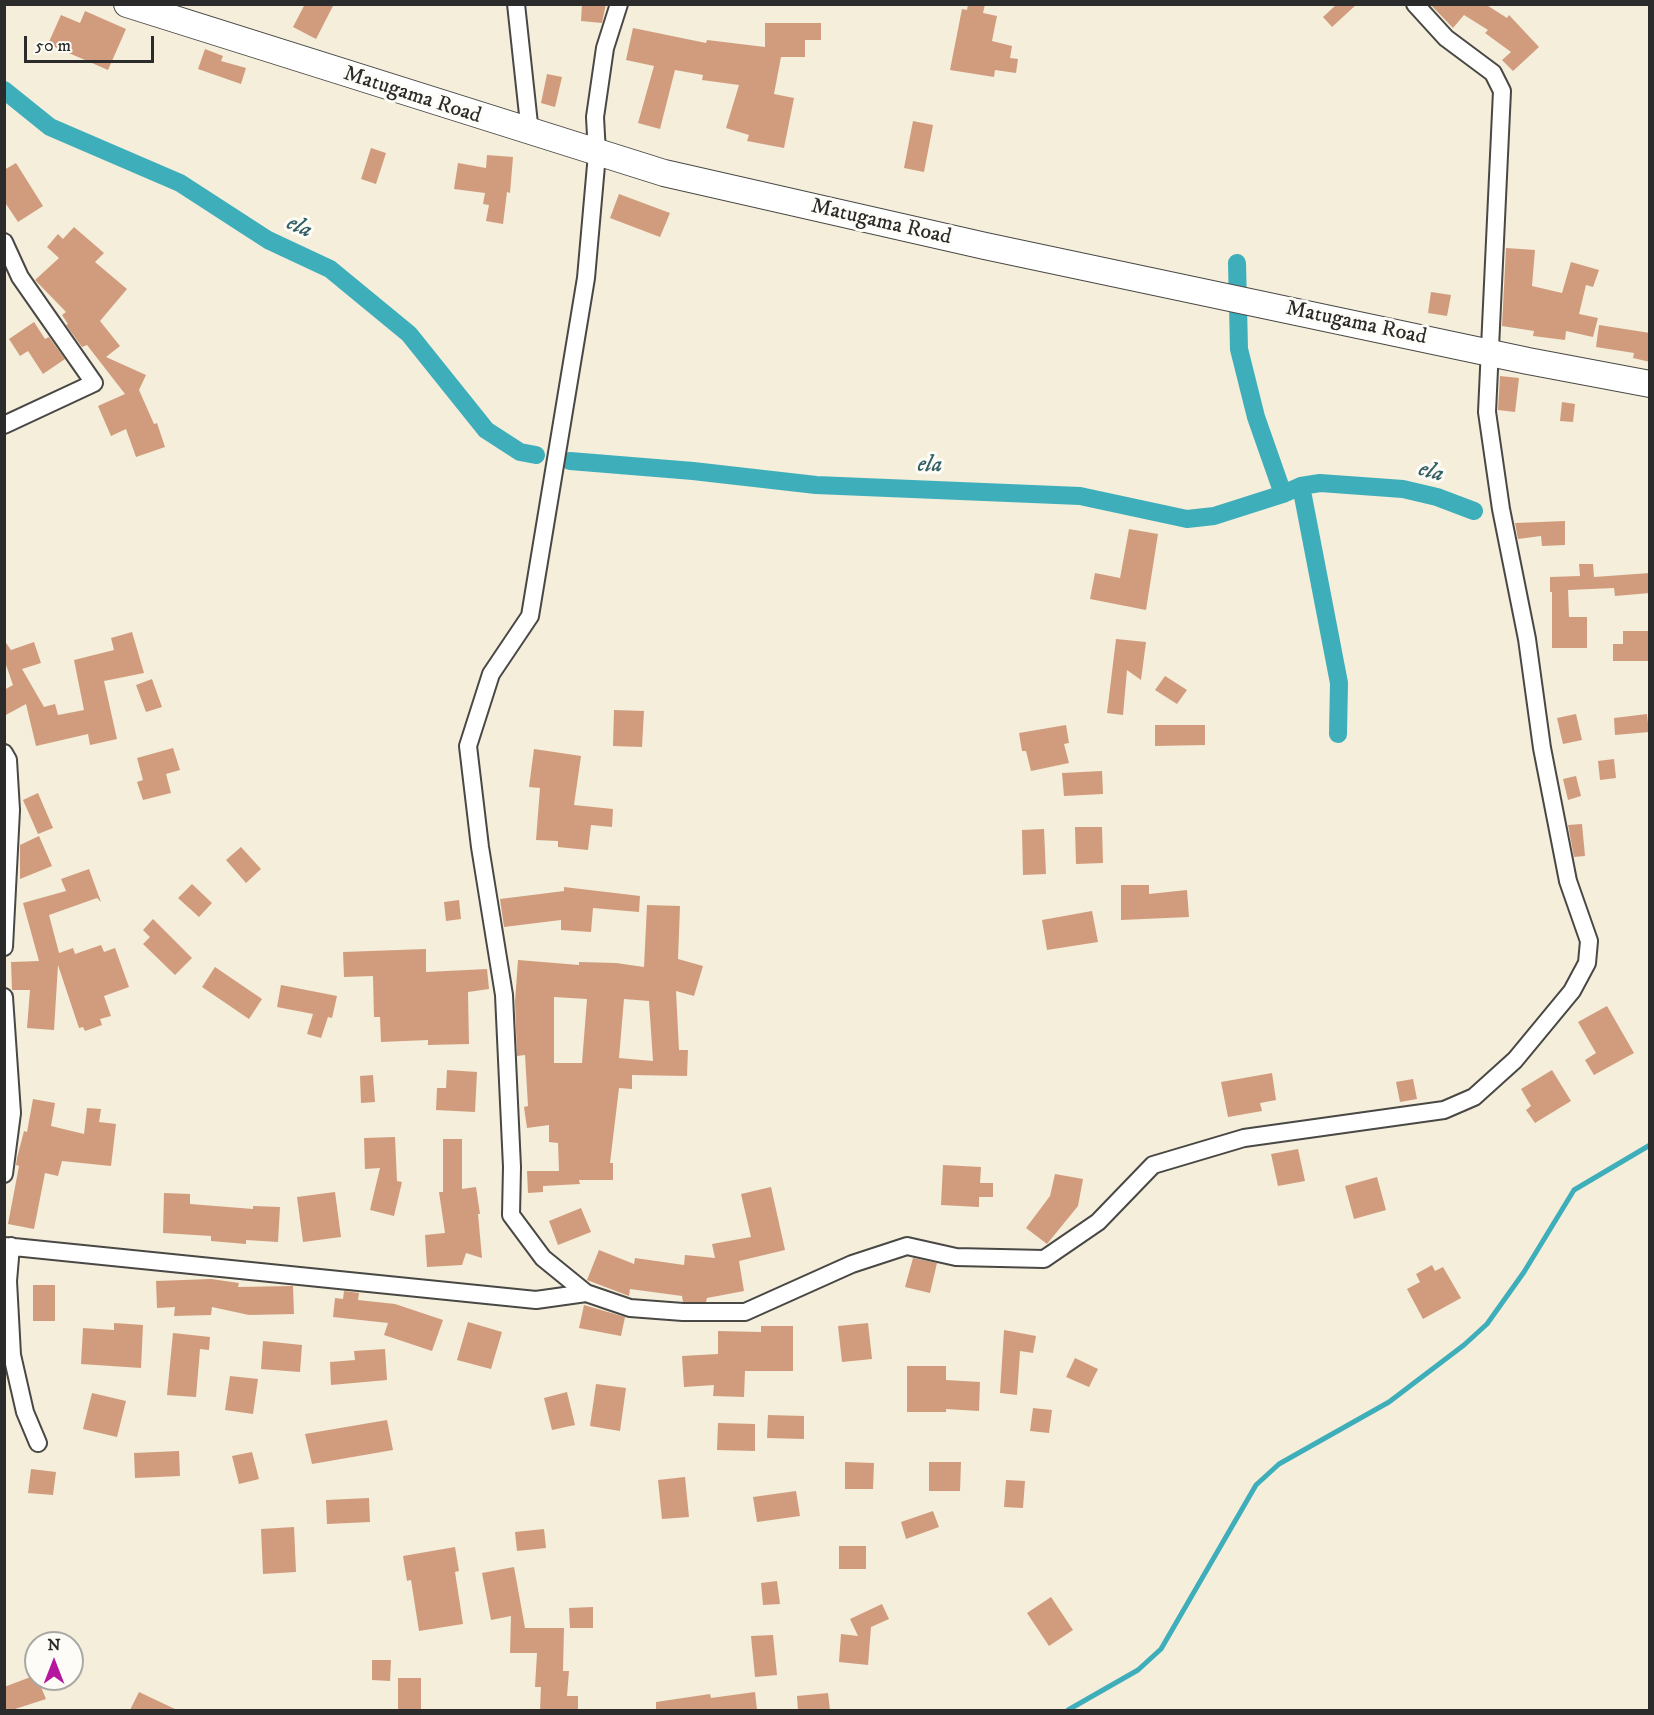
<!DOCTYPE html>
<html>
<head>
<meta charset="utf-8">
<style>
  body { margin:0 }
  #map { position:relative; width:1654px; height:1715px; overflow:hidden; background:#f4eeda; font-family:"IM FELL DW Pica",serif }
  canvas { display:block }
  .frame { position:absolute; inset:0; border:6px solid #2b2b2b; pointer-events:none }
  .north { position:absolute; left:24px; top:1631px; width:60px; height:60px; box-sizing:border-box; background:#fdfcf7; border:2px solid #a9a8a5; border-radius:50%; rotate:0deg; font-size:16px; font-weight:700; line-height:24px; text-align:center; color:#2b2b2b }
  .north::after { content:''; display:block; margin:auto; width:21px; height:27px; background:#b5179e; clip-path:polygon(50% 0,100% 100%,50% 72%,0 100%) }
  .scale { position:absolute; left:24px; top:36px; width:130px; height:27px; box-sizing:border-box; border:3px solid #2b2b2b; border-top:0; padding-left:8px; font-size:18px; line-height:21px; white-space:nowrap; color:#2b2b2b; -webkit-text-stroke:4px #fdfcf7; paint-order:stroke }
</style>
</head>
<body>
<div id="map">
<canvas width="1654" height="1715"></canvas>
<div class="frame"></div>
<div class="north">N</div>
<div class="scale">50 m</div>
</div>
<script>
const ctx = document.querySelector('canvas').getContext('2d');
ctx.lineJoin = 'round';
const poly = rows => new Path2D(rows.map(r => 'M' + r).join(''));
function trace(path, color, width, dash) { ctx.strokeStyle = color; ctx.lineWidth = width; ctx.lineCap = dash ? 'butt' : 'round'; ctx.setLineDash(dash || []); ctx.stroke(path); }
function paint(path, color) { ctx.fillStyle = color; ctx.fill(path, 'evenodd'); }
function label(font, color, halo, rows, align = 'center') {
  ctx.font = font + ' "IM FELL DW Pica",serif'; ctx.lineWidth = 6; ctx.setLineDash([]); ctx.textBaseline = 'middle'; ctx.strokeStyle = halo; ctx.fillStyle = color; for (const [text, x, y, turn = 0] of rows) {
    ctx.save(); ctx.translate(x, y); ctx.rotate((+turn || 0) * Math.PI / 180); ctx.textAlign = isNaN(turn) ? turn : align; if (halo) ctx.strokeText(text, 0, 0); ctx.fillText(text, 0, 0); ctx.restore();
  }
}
trace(poly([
  [1068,1710,1138,1670,1161,1649,1256,1485,1279,1464,1389,1402,1464,1345,1487,1324,1524,1272,1574,1190,1650,1145]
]), '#3faebb', 5);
trace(poly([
  [4,90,50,127,180,183,268,240,330,269,409,334,486,430,520,452,536,455],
  [1237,263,1239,349,1256,417,1283,494],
  [570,461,693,471,816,485,1080,496,1187,519,1214,516,1283,494,1301,486,1320,483,1403,489,1437,497,1474,511],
  [1301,486,1339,683,1338,734]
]), '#3faebb', 18);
paint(poly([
  [305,4,334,4,316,39,293,27],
  [582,4,606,4,602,23,581,21],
  [968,4,985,4,983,13,997,16,992,41,1012,46,1010,58,1018,59,1016,73,995,70,994,77,950,70,962,9,967,10],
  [1337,4,1357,4,1332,27,1323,17],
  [1430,4,1485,4,1507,18,1509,15,1539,47,1513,71,1502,60,1511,52,1485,33,1488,30,1464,15,1453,28],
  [85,11,126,29,108,70,48,44,61,15,80,23],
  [765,23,821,23,821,40,805,40,805,57,781,57,774,94,794,98,784,148,747,141,749,135,726,128,739,85,702,80,703,75,675,70,660,129,638,123,654,66,626,60,633,28,706,43,707,40,765,47],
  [205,49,223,56,221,61,246,68,241,84,198,69],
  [547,74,562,77,555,107,541,103],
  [913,121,933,125,924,172,904,168],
  [371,148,386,153,376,184,361,179],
  [487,155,513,157,510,193,507,192,503,224,486,221,489,205,483,204,485,193,454,189,458,163,486,168],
  [16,163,43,206,18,222,4,201,4,170],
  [619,194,670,213,660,237,610,218],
  [74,227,104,253,95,262,127,289,100,321,120,346,106,357,146,375,139,390,154,424,157,423,165,447,136,457,126,429,111,436,98,406,125,394,87,345,82,347,66,325,68,324,62,315,66,312,35,280,59,258,47,247,58,234,63,239],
  [1506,248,1535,250,1532,286,1562,293,1571,262,1599,270,1593,287,1586,285,1579,314,1598,318,1593,337,1566,331,1565,340,1533,336,1534,331,1502,326],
  [1431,292,1451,295,1447,316,1428,313],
  [34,322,45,339,49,337,65,359,43,374,28,351,20,356,9,339],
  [1599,325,1650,333,1650,362,1633,358,1634,353,1596,347],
  [1500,376,1519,378,1515,412,1498,410],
  [1562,402,1575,404,1573,422,1560,421],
  [1565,521,1565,545,1542,546,1541,536,1518,539,1515,523],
  [1129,529,1158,534,1146,610,1090,599,1095,573,1120,578],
  [1579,564,1593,564,1594,577,1650,573,1650,593,1615,596,1614,588,1568,590,1569,617,1587,617,1587,648,1552,648,1552,592,1550,592,1550,577,1580,576],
  [1623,631,1648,631,1648,661,1613,661,1613,644,1623,644],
  [132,632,144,673,104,681,117,739,90,745,88,734,36,746,26,704,4,716,4,690,13,685,4,659,4,640,11,650,34,642,41,663,22,669,44,707,55,704,58,715,84,710,74,660,114,650,111,638],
  [1116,639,1146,642,1141,680,1127,670,1123,715,1107,713],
  [1165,676,1187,690,1177,704,1155,690],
  [152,679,162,707,146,712,136,685],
  [614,710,644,711,642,747,613,746],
  [1576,714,1582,740,1563,744,1557,718],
  [1647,714,1649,732,1615,735,1614,718],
  [1066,725,1069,743,1064,744,1069,763,1031,771,1026,751,1022,751,1019,733],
  [1155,725,1205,725,1205,745,1155,746],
  [173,748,180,770,166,774,171,793,143,800,137,782,143,780,137,758],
  [534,749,581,756,574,805,613,809,612,827,591,825,588,850,558,847,558,841,536,840,540,788,529,787],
  [1614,759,1616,778,1600,780,1598,761],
  [1102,771,1103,794,1064,796,1062,773],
  [1576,776,1581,796,1568,800,1563,779],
  [38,793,53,828,38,834,23,800],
  [1582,824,1585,856,1574,857,1568,825],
  [1075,827,1102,827,1103,863,1076,864],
  [1044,829,1046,874,1023,875,1022,830],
  [39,836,52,866,20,879,20,845],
  [241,847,261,869,246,883,226,860],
  [89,869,101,902,97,898,49,915,59,953,73,948,75,954,101,945,104,952,115,948,129,987,104,996,111,1016,100,1019,102,1025,85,1031,83,1027,79,1028,58,965,54,1030,27,1028,30,990,12,990,11,962,39,961,23,903,66,891,61,879],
  [192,884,212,903,199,917,178,898],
  [1121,885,1149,885,1149,894,1187,890,1189,917,1121,920],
  [564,887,640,896,639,912,593,908,591,932,561,930,561,920,504,927,500,899,564,891],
  [459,900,461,919,446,921,444,902],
  [647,905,680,906,678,959,703,966,694,996,676,991,679,1050,688,1050,687,1076,632,1075,632,1089,619,1088,610,1163,613,1163,613,1180,579,1180,580,1184,543,1186,543,1192,528,1193,527,1171,559,1171,558,1143,549,1142,549,1125,527,1128,524,1107,528,1106,525,1055,517,1056,515,1002,518,960,579,965,579,962,616,963,644,967],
  [554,997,587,999,582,1063,554,1063],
  [624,999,649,1001,653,1061,619,1058],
  [1092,911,1098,942,1047,950,1042,920],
  [153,919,192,958,175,975,143,944,150,937,143,930],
  [426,949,426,972,487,969,489,989,468,992,469,1044,428,1045,428,1040,381,1042,380,1017,374,1017,373,976,344,977,343,952],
  [215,967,262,999,249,1019,202,987],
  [281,985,337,996,332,1018,328,1017,321,1038,307,1034,313,1014,277,1007],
  [1607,1006,1634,1053,1594,1075,1585,1060,1596,1053,1578,1022],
  [447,1070,477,1072,475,1112,436,1110,437,1088,446,1088],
  [1552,1070,1571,1101,1535,1123,1526,1110,1531,1106,1521,1089],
  [1272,1073,1276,1100,1260,1103,1262,1111,1228,1117,1221,1082],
  [373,1075,375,1102,361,1103,360,1076],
  [1413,1079,1417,1099,1400,1102,1396,1082],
  [33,1099,55,1103,51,1126,84,1134,87,1108,101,1109,99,1122,116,1124,111,1166,62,1161,58,1176,45,1173,34,1229,8,1224,19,1166,16,1165,17,1158,24,1131,27,1132],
  [395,1137,397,1181,402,1182,394,1216,370,1210,380,1168,365,1169,364,1138],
  [443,1139,462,1139,462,1189,476,1187,480,1214,478,1214,482,1258,466,1253,462,1265,427,1267,425,1235,445,1233,439,1192,443,1192],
  [1298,1149,1305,1181,1278,1186,1271,1154],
  [943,1165,981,1167,980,1183,993,1183,993,1197,979,1197,979,1207,941,1205],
  [1055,1174,1083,1179,1078,1206,1047,1244,1026,1228,1050,1196],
  [1377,1177,1386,1210,1354,1219,1345,1186],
  [771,1187,785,1250,739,1261,744,1291,707,1298,706,1302,683,1302,682,1296,630,1289,629,1296,587,1280,599,1250,634,1264,635,1258,684,1265,685,1255,715,1258,712,1244,751,1237,741,1194],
  [335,1192,341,1237,303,1242,297,1197],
  [164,1193,190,1194,190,1204,253,1209,253,1206,280,1207,278,1242,246,1240,246,1244,211,1241,211,1236,163,1233],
  [581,1208,591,1232,558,1245,549,1221],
  [913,1258,937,1263,930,1293,905,1287],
  [1432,1265,1435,1271,1443,1267,1461,1298,1423,1319,1407,1289,1420,1282,1416,1274],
  [211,1279,239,1283,238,1287,293,1286,294,1314,249,1315,212,1307,211,1315,174,1316,175,1307,157,1308,156,1281],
  [33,1285,55,1285,55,1321,33,1321],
  [344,1291,359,1293,358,1300,395,1304,443,1320,432,1351,384,1335,388,1323,333,1317,335,1298,343,1299],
  [584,1305,625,1317,621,1336,579,1328],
  [468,1322,502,1332,491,1369,457,1360],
  [114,1323,143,1325,141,1368,81,1364,83,1328,114,1330],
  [868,1323,872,1359,842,1362,838,1326],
  [761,1326,793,1326,793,1371,745,1371,744,1397,713,1396,714,1385,684,1387,682,1356,718,1354,718,1331,761,1332],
  [1004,1330,1036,1336,1033,1353,1020,1351,1017,1395,1000,1393],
  [173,1333,210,1337,209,1350,200,1349,196,1397,167,1395],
  [263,1341,302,1345,300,1372,261,1369],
  [385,1349,387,1380,331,1385,330,1362,355,1360,354,1351],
  [1075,1358,1098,1369,1089,1387,1066,1377],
  [907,1366,946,1366,946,1380,980,1382,979,1411,946,1409,946,1412,907,1412],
  [230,1376,258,1379,253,1414,225,1410],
  [596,1384,626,1388,620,1431,590,1426],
  [567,1392,575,1425,552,1430,544,1398],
  [92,1393,126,1401,117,1437,83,1429],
  [1033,1408,1052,1410,1049,1433,1030,1431],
  [768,1415,804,1416,804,1439,767,1438],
  [387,1420,393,1450,312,1464,305,1434],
  [718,1423,755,1424,755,1451,717,1450],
  [179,1451,180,1476,135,1478,134,1453],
  [252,1452,259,1479,239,1484,232,1456],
  [845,1462,874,1463,873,1489,845,1489],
  [929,1462,961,1462,960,1491,929,1491],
  [31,1469,56,1472,53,1495,28,1493],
  [685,1477,689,1517,662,1519,658,1480],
  [1006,1480,1025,1481,1023,1508,1004,1507],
  [796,1491,800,1516,757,1522,753,1497],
  [369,1498,370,1522,327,1524,326,1500],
  [933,1511,939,1527,906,1539,901,1522],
  [294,1527,296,1572,263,1574,261,1529],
  [544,1529,546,1548,517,1551,515,1532],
  [839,1546,866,1546,866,1569,839,1569],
  [455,1547,459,1571,455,1572,463,1624,419,1631,411,1580,407,1581,403,1556],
  [514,1567,525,1628,564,1628,563,1671,569,1671,567,1696,578,1696,578,1710,540,1710,541,1687,535,1687,537,1653,510,1653,511,1616,491,1620,482,1573],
  [777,1581,780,1604,763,1605,761,1583],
  [1051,1597,1073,1630,1049,1646,1027,1613],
  [882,1604,889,1619,871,1627,868,1665,839,1662,841,1634,858,1636,850,1619],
  [593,1607,593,1628,570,1628,569,1608],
  [773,1635,777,1675,755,1677,751,1636],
  [372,1660,391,1660,390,1681,372,1680],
  [36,1675,46,1699,12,1710,4,1710,4,1687],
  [398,1678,421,1678,421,1710,398,1710],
  [139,1692,177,1710,130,1710],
  [755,1692,757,1710,656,1710,656,1702,710,1694,711,1698],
  [828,1693,830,1710,798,1710,797,1696]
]), '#d19c7d');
const street = poly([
  [516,4,530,133],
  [619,4,605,48,595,117,597,154,586,278,530,616,491,674,468,746,480,847,504,995,512,1167,511,1215,543,1258,586,1293,630,1308,683,1312,745,1312,852,1264,907,1246,956,1257,1044,1259,1098,1222,1153,1165,1244,1138,1444,1110,1474,1097,1515,1060,1572,991,1587,963,1589,941,1568,881,1542,748,1527,639,1501,509,1487,412,1502,91,1493,73,1446,38,1415,4],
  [4,242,20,277,94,383,4,425],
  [4,753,8,760,11,810,4,947],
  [4,997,12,1113,4,1174],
  [4,1246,536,1300,586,1293],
  [11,1246,8,1281,12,1355,25,1412,38,1443]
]);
const primary = poly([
  [127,4,664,173,985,246,1528,361,1650,384]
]);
trace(street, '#494845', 20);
trace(primary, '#494845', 28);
trace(street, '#fff', 16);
trace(primary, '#fff', 26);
label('22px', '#2b2b2b', '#fdfcf7', [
  ["Matugama Road",412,96,18],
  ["Matugama Road",881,223,13],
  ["Matugama Road",1356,324,12]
]);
label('italic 24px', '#335f65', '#fdfcf7', [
  ["ela",299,228,25],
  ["ela",930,466,2],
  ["ela",1431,473,17]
]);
</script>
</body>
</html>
